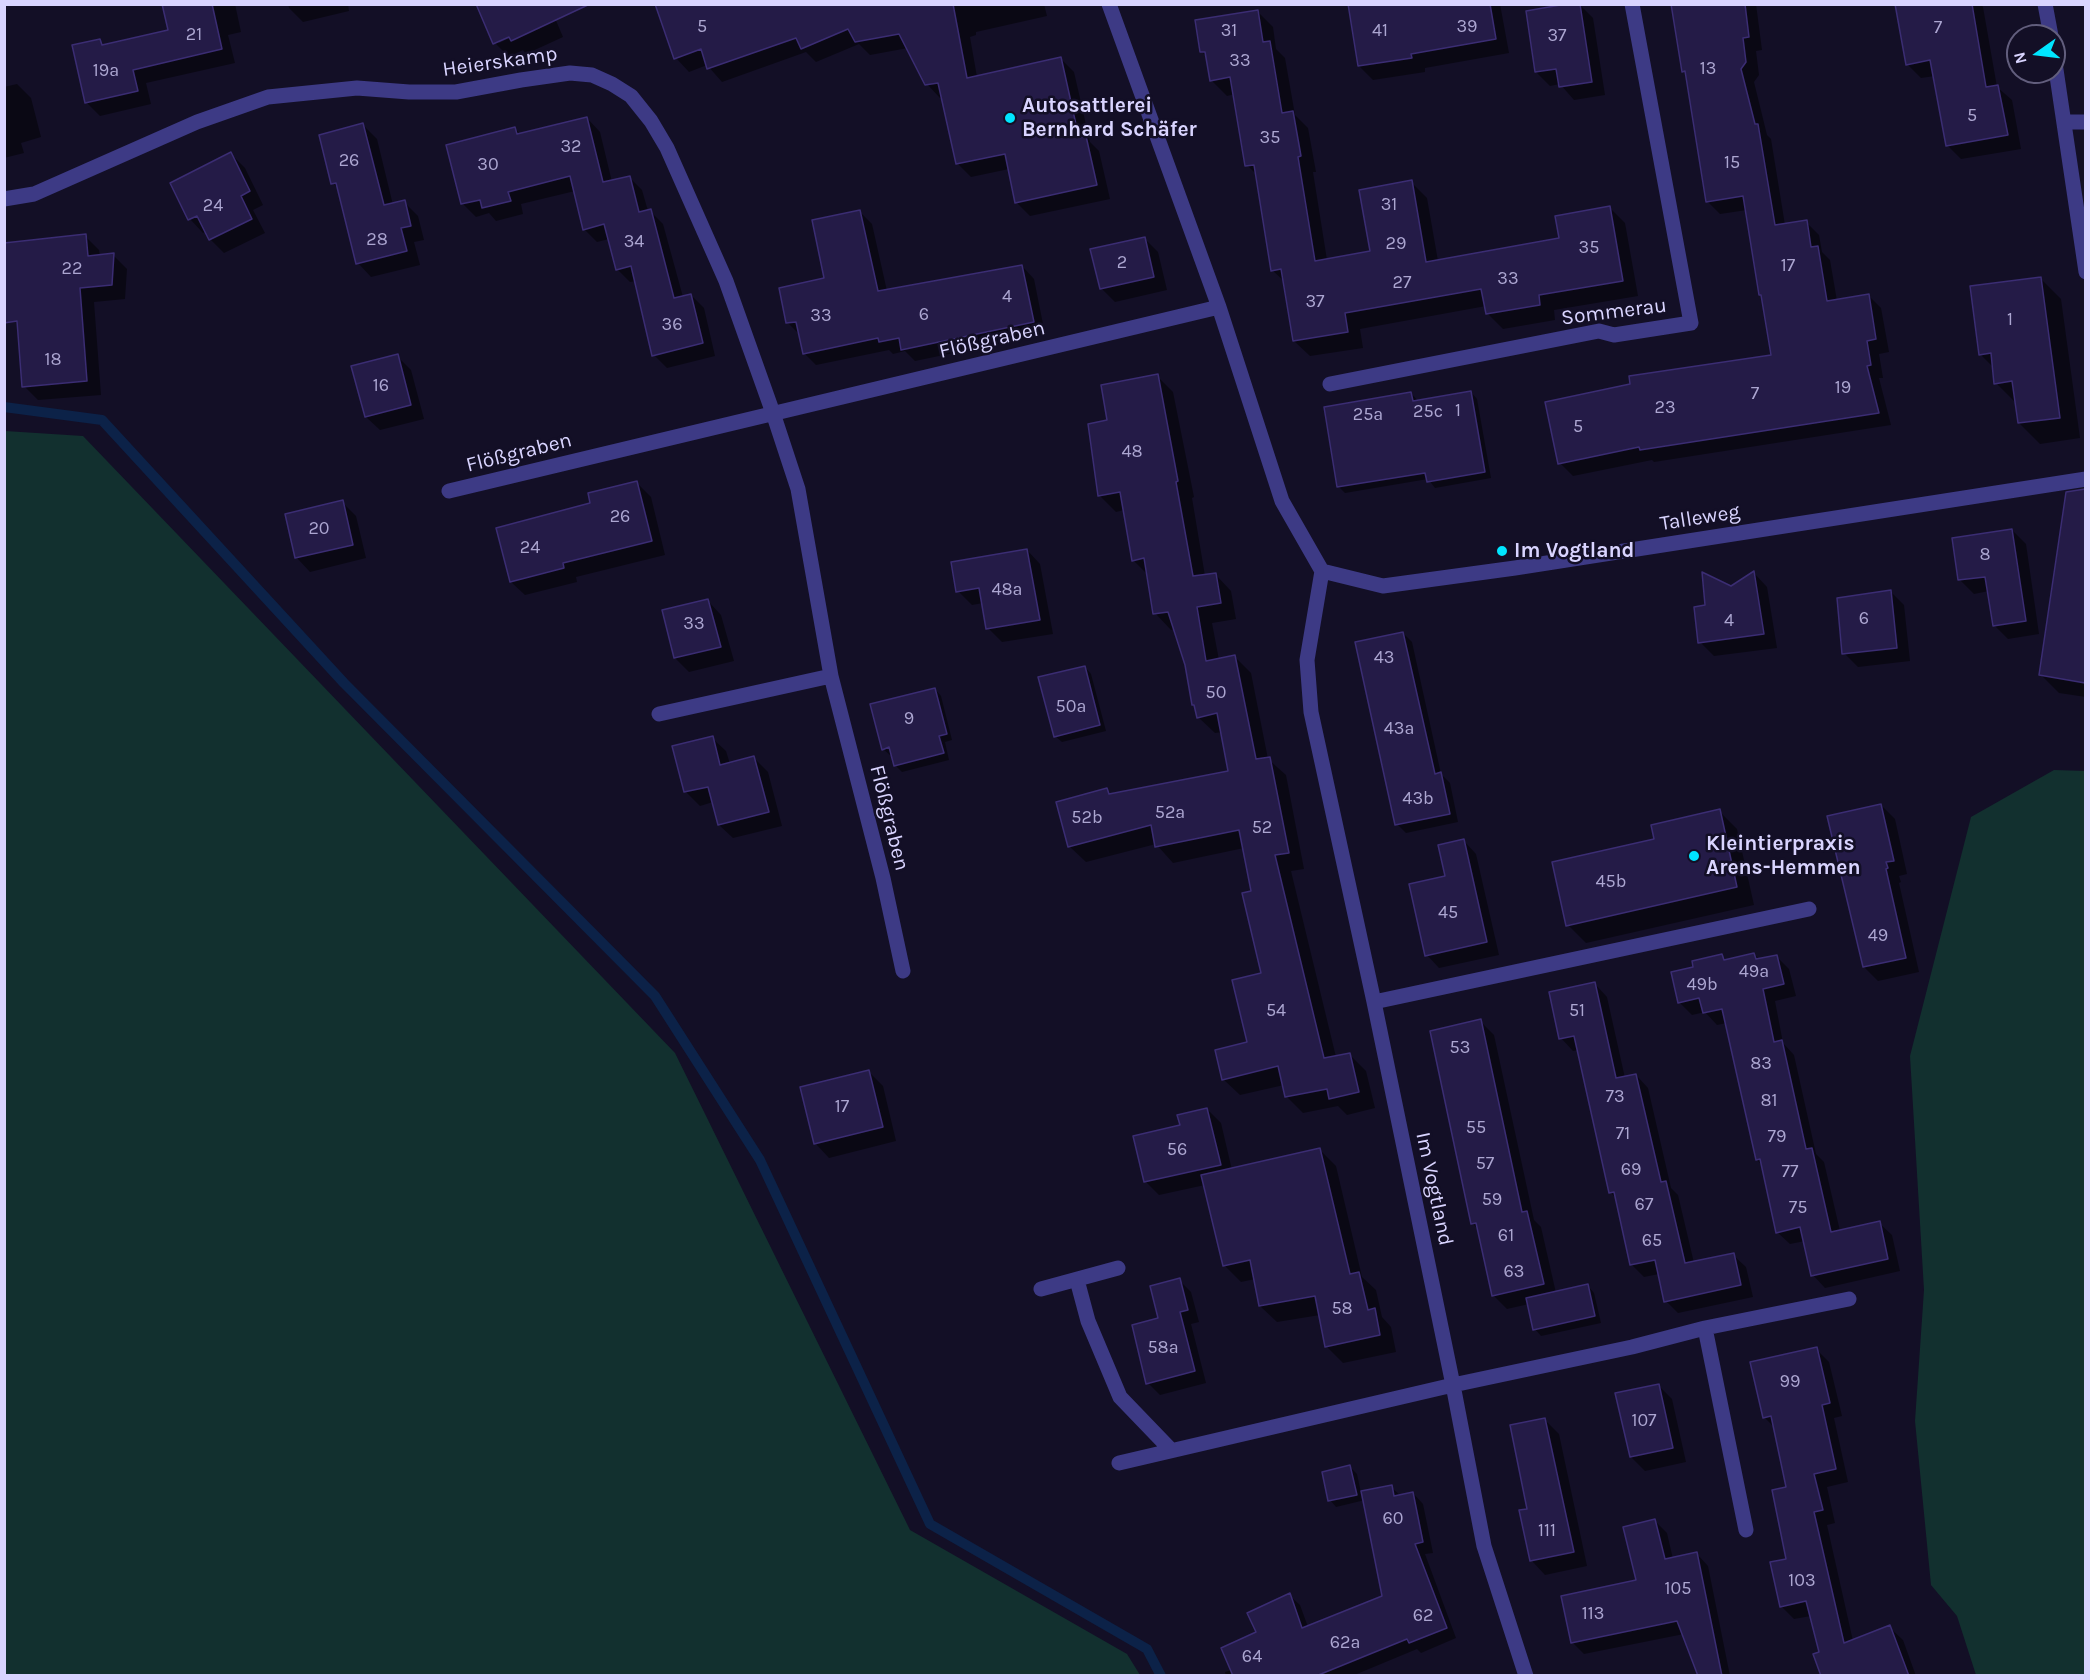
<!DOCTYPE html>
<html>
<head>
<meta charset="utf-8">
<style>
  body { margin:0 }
  #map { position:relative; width:2090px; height:1680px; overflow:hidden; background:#130f26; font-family:Karla,sans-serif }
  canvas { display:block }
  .frame { position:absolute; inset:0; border:6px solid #d9d4ff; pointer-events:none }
  .north { position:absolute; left:2006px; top:24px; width:60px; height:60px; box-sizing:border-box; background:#130f26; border:2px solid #625e7d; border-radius:50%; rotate:256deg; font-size:16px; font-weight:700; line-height:24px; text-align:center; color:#d9d4ff }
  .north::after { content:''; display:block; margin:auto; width:21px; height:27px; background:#00e5ff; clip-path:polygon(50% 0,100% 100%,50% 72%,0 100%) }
</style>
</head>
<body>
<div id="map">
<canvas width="2090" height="1680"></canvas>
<div class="frame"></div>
<div class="north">N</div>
</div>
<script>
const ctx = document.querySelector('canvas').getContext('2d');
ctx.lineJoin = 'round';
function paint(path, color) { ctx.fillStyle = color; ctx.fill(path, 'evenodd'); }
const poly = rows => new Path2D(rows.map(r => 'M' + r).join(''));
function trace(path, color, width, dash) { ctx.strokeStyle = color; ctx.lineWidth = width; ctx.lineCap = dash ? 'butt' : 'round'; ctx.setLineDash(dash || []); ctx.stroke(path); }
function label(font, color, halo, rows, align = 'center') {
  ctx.font = font + ' Karla,sans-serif'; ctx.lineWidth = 5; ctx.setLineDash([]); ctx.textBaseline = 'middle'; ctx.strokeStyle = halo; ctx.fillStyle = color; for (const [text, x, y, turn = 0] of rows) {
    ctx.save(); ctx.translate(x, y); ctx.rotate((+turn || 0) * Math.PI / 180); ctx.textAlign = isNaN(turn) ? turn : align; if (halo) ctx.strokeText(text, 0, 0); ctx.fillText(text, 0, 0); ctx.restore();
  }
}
paint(poly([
  [5,431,83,436,675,1053,910,1530,1127,1654,1140,1675,5,1675],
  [2054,770,2086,771,2085,1675,1976,1675,1957,1616,1931,1585,1915,1421,1924,1290,1910,1056,1971,817]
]), '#12302f');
paint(poly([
  [164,4,235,4,241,32,228,35,235,63,146,83,151,104,100,116,86,102,99,41,105,46,170,31],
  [288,4,348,4,349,11,303,22,289,8],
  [477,4,549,4,563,37,526,54,523,50,509,57,495,43],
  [515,32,516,35,499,43,499,40],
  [656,4,1044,4,1047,16,976,32,976,35,970,37,977,77,1061,59,1074,72,1090,142,1099,151,1110,199,1030,216,1016,202,1009,169,971,177,957,163,943,98,940,98,927,84,908,48,870,55,859,44,816,62,806,52,722,82,707,65,689,72,676,58],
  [1356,4,1500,4,1509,53,1425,68,1425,72,1373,80,1359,66],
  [1579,4,1593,18,1605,95,1574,100,1560,84,1550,86,1536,72],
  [1672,4,1756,4,1762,50,1756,51,1759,75,1754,82,1767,135,1771,139,1785,225,1806,222,1819,235,1822,252,1830,260,1837,301,1868,295,1881,308,1889,352,1879,354,1883,378,1879,378,1891,425,1654,462,1652,460,1573,476,1560,463,1773,356,1763,297,1760,295,1747,210,1720,214,1707,201,1687,74,1684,71],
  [1897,4,1981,4,1983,7,1997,87,2012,100,2021,149,1961,159,1947,145,1935,76,1921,78,1907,64],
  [1257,11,1273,27,1276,49,1285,58,1295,115,1308,128,1316,172,1313,172,1327,260,1372,253,1411,182,1427,198,1438,261,1561,240,1610,208,1625,223,1638,296,1554,310,1555,320,1503,329,1487,313,1486,306,1360,329,1363,348,1310,356,1294,341,1285,282,1272,270,1257,175,1247,165,1235,94,1227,96,1211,80,1207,57,1202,52],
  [17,84,31,98,41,137,21,143,24,153,4,158,4,87],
  [587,118,600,132,612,182,629,177,642,190,648,211,650,211,663,224,683,297,691,295,704,308,715,356,667,368,654,355,636,281,630,282,617,269,609,239,597,242,584,229,575,191,521,204,523,214,496,221,489,213,476,217,463,204,447,146,515,128,521,135],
  [363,125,377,139,393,205,404,202,418,216,424,240,414,242,420,265,371,277,358,263,339,190,333,183],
  [231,154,245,168,263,205,253,210,265,233,224,253,210,239,207,231,203,233,190,219],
  [860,212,872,224,887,291,1022,266,1034,279,1045,334,915,361,905,351,893,354,889,350,816,365,804,353,800,335,788,323,826,280],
  [85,236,99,250,100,256,113,255,127,269,125,299,94,302,101,395,38,400,24,386],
  [1144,238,1158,252,1167,290,1115,302,1101,288],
  [2040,278,2061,299,2080,438,2040,444,2019,423,2017,404,1996,383,1994,368,1980,354],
  [397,356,411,370,424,419,380,430,366,417],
  [1157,376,1173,392,1194,497,1192,498,1205,576,1215,574,1231,591,1236,619,1212,623,1219,660,1234,656,1251,673,1268,759,1286,775,1304,869,1291,871,1336,1057,1349,1054,1366,1071,1375,1108,1347,1115,1338,1106,1303,1113,1286,1096,1284,1085,1240,1095,1223,1079,1249,1043,1263,974,1253,892,1244,848,1173,863,1156,844,1086,862,1069,846,1107,790,1112,795,1230,772,1222,732,1215,733,1198,717,1196,708,1193,705,1187,665,1175,629,1171,630,1155,613,1148,575,1133,560,1124,510,1116,512,1100,496,1109,421],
  [1471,392,1477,399,1491,478,1435,488,1428,479,1345,493,1338,486,1411,393,1418,401],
  [637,483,651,497,665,555,576,577,577,582,525,595,511,582,592,504],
  [342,502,356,516,366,558,310,572,297,558,287,515],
  [2064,519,2086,523,2086,697,2059,693,2041,675],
  [2012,530,2026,544,2039,634,2008,639,1994,625,1989,591,1974,594,1960,580],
  [1027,550,1040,564,1053,634,1002,642,988,628,983,603,972,605,958,591],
  [1754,573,1767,587,1777,648,1714,656,1700,642,1707,606],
  [1890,591,1904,605,1910,661,1858,667,1844,653],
  [708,601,721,615,734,661,689,672,675,658],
  [1403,633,1412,642,1441,774,1450,783,1458,822,1406,833,1397,824],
  [1085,667,1091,674,1106,731,1062,742,1055,736],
  [935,689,941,696,952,740,945,742,949,760,902,772,895,765,893,755,890,755,883,749],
  [712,738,726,751,730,764,754,758,768,772,782,826,733,838,719,825,713,802,700,806,686,792,674,747],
  [1881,805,1895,819,1907,874,1899,876,1901,882,1899,883,1919,972,1878,981,1864,967],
  [1719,811,1737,829,1754,905,1586,943,1568,925,1656,841],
  [1464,841,1476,854,1499,955,1439,968,1427,955],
  [1754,954,1760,960,1776,956,1789,969,1796,996,1775,1001,1783,1043,1794,1055,1816,1154,1824,1162,1840,1231,1879,1223,1892,1235,1900,1271,1825,1288,1813,1275,1805,1241,1790,1244,1777,1232,1762,1165,1757,1160,1727,1023,1717,1025,1705,1012,1692,1015,1680,1003,1694,968,1722,956,1727,961],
  [1595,984,1607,997,1625,1078,1636,1075,1648,1088,1671,1188,1678,1195,1694,1263,1733,1255,1746,1267,1753,1297,1678,1313,1666,1301,1659,1274,1644,1277,1632,1265,1617,1199,1611,1193,1579,1050,1573,1051,1561,1038],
  [1480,1021,1494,1035,1534,1220,1541,1227,1556,1293,1588,1286,1594,1293,1601,1323,1541,1336,1535,1329,1529,1304,1507,1309,1493,1295,1478,1229,1472,1223],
  [869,1072,883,1086,896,1141,829,1158,816,1144],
  [1207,1109,1221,1123,1232,1170,1320,1150,1336,1166,1362,1277,1376,1290,1382,1317,1391,1327,1396,1352,1343,1363,1326,1346,1320,1315,1277,1322,1260,1306,1255,1279,1241,1282,1224,1265,1205,1185,1159,1195,1145,1181,1182,1126],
  [1179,1280,1191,1292,1199,1322,1191,1324,1206,1383,1160,1395,1148,1383,1160,1319],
  [1816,1349,1829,1362,1842,1416,1834,1418,1848,1482,1827,1487,1835,1523,1827,1525,1853,1641,1889,1627,1903,1640,1916,1676,1823,1676,1820,1653,1811,1616,1794,1619,1781,1606,1788,1560,1788,1488,1775,1428,1764,1417],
  [1658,1385,1672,1399,1686,1462,1645,1471,1631,1457],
  [1545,1420,1559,1434,1587,1566,1545,1575,1532,1561,1521,1511,1529,1510],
  [1350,1467,1357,1474,1361,1493,1391,1487,1401,1496,1413,1493,1423,1504,1433,1553,1425,1554,1456,1638,1421,1653,1417,1649,1352,1676,1226,1676,1225,1672,1232,1670,1289,1595,1300,1605,1308,1627,1384,1597,1365,1500,1336,1507,1330,1500],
  [1655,1521,1667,1533,1673,1559,1697,1554,1708,1566,1730,1676,1700,1676,1684,1634,1584,1654,1572,1642,1637,1581]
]), '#0007');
trace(poly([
  [4,407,102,420,344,683,655,996,760,1160,930,1524,1147,1649,1161,1676]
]), '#0c2248', 10);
const building = poly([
  [162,4,212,4,222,49,133,70,138,91,85,103,72,45,100,39,102,45,168,30,162,4],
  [476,4,590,4,511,41,509,37,493,44,476,4],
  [655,4,953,4,967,78,1061,57,1079,138,1086,136,1097,185,1015,203,1005,154,956,164,938,83,925,85,899,34,855,42,848,29,801,49,796,38,707,69,701,49,674,59,655,4],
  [1348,4,1490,4,1496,39,1411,54,1412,58,1358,66,1348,4],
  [1566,4,1580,4,1592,82,1559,87,1556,69,1535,72,1526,11,1566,4],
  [1671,4,1745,4,1749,37,1743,38,1746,62,1741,69,1755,124,1758,124,1775,225,1807,220,1811,247,1818,246,1827,301,1869,294,1876,339,1867,341,1871,365,1867,366,1879,413,1640,450,1639,447,1558,464,1545,402,1630,384,1629,376,1771,355,1761,295,1759,295,1743,196,1706,202,1685,71,1682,72,1671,4],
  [1895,4,1972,4,1986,87,1998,85,2008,135,1946,146,1930,60,1906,65,1895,4],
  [1258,10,1263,42,1270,41,1282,113,1293,111,1301,156,1298,157,1315,261,1370,251,1359,190,1412,180,1426,262,1559,238,1555,216,1610,206,1623,281,1539,295,1540,305,1486,314,1481,289,1345,313,1348,332,1293,341,1281,269,1271,271,1254,165,1245,166,1230,77,1210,81,1205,52,1200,52,1195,20,1258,10],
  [587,117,603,182,630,176,639,212,651,209,674,298,691,294,703,343,652,356,631,266,616,270,604,224,583,230,570,176,508,192,511,201,482,208,480,200,461,204,446,145,515,127,517,134,587,117],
  [363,123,384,205,405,200,411,226,401,228,407,251,356,264,336,183,331,184,319,135,363,123],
  [231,152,250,191,241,196,252,219,209,240,197,216,188,220,170,183,231,152],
  [860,210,878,291,1022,265,1034,322,901,350,899,338,879,342,878,338,803,354,796,322,786,323,779,288,824,278,812,220,860,210],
  [86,234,88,256,114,253,112,285,80,288,87,381,22,387,17,321,4,323,4,243,86,234],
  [1145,237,1154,277,1100,289,1090,249,1145,237],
  [2041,277,2060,418,2018,423,2012,381,1994,384,1991,353,1979,355,1970,286,2041,277],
  [398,354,411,405,365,417,351,366,398,354],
  [1158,374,1178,481,1176,482,1193,576,1216,573,1221,603,1197,607,1206,661,1235,655,1256,759,1270,757,1289,853,1275,855,1324,1058,1350,1053,1359,1092,1329,1099,1327,1089,1285,1097,1278,1066,1222,1080,1215,1050,1247,1042,1232,980,1261,973,1242,893,1251,891,1239,830,1155,847,1151,825,1068,847,1056,802,1107,788,1109,794,1228,771,1217,713,1197,718,1194,705,1192,705,1185,665,1168,612,1153,614,1144,558,1132,561,1120,492,1098,496,1088,424,1107,420,1101,385,1158,374],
  [1471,391,1485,472,1427,482,1425,473,1337,487,1324,407,1411,392,1413,401,1471,391],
  [637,481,652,541,563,563,564,568,510,582,496,528,590,503,588,493,637,481],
  [2085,489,2085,683,2039,675,2066,492,2085,489],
  [343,500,353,545,295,558,285,514,343,500],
  [2012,529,2026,621,1993,626,1985,577,1958,580,1952,538,2012,529],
  [1027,549,1040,620,986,629,979,588,956,592,951,562,1027,549],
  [1754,571,1764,634,1698,643,1694,607,1705,605,1702,572,1731,586,1754,571],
  [1891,590,1897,648,1842,654,1837,598,1891,590],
  [708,599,721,647,674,658,662,610,708,599],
  [1403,632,1435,774,1441,772,1450,814,1395,825,1355,642,1403,632],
  [1085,666,1100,725,1054,737,1038,677,1085,666],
  [935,688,947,734,939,736,944,753,894,766,889,747,882,750,870,704,935,688],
  [713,736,720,765,754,756,769,812,718,825,708,787,684,792,672,746,713,736],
  [1881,804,1894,861,1886,862,1888,868,1886,869,1906,958,1863,967,1827,816,1881,804],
  [1720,809,1737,887,1566,926,1552,862,1654,839,1651,825,1720,809],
  [1464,839,1487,942,1425,956,1409,884,1445,876,1438,845,1464,839],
  [1754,953,1756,959,1777,955,1784,984,1763,989,1774,1042,1782,1040,1806,1149,1812,1148,1831,1232,1880,1221,1888,1259,1811,1276,1800,1227,1776,1233,1760,1159,1756,1160,1722,1009,1703,1013,1699,998,1678,1003,1671,972,1693,967,1692,961,1722,954,1724,960,1754,953],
  [1595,982,1616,1078,1636,1074,1661,1182,1666,1181,1685,1263,1734,1253,1741,1285,1664,1302,1655,1260,1630,1265,1614,1192,1609,1193,1574,1036,1559,1039,1549,992,1595,982],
  [1481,1019,1522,1212,1527,1211,1544,1284,1492,1296,1476,1223,1471,1224,1430,1031,1481,1019],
  [869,1070,883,1127,814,1144,800,1087,869,1070],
  [1207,1108,1221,1165,1144,1182,1133,1136,1180,1125,1177,1115,1207,1108],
  [1320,1148,1350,1274,1359,1272,1368,1310,1375,1308,1380,1335,1325,1347,1315,1296,1259,1306,1250,1260,1223,1266,1201,1175,1320,1148],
  [1180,1278,1188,1310,1180,1312,1195,1371,1146,1384,1132,1325,1158,1318,1150,1286,1180,1278],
  [1588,1284,1595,1316,1533,1330,1526,1298,1588,1284],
  [1817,1347,1830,1403,1822,1405,1836,1469,1814,1474,1823,1510,1814,1512,1844,1643,1890,1625,1909,1676,1821,1676,1813,1654,1819,1652,1806,1601,1780,1607,1770,1562,1786,1559,1772,1490,1786,1487,1771,1416,1763,1418,1750,1362,1817,1347],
  [1659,1384,1673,1448,1630,1457,1615,1393,1659,1384],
  [1545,1418,1574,1552,1530,1561,1519,1510,1527,1509,1510,1425,1545,1418],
  [1350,1465,1357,1495,1328,1501,1322,1472,1350,1465],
  [1392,1485,1394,1496,1413,1492,1423,1542,1415,1544,1447,1628,1409,1643,1407,1639,1316,1676,1233,1676,1221,1648,1256,1632,1247,1613,1290,1593,1302,1628,1382,1596,1361,1491,1392,1485],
  [1655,1519,1665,1559,1697,1552,1722,1676,1698,1676,1677,1621,1571,1643,1561,1596,1636,1580,1623,1527,1655,1519]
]);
paint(building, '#241b47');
trace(building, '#3b2d73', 1.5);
trace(poly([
  [1109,4,1219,307,1282,501,1322,571,1307,660,1311,712,1374,1002,1453,1385,1484,1546,1526,1676],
  [2045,4,2051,36],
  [2054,56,2086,272],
  [2065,122,2086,122],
  [4,199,34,194,197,122,268,97,357,88,409,92,456,92,521,80,570,73,592,75,612,84,631,96,651,121,667,148,726,281,773,413,798,489,831,676,883,878,903,971],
  [1330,384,1599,331,1614,335,1691,323,1632,4],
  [449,491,1219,307],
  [1322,571,1383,586,1515,568,2086,479],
  [659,714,831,676],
  [1374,1002,1809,909],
  [1077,1280,1088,1321,1120,1397,1171,1450],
  [1041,1289,1118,1268],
  [1705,1328,1746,1530],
  [1119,1463,1453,1385,1632,1347,1705,1328,1849,1299]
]), '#3d3a85', 15);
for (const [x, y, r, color] of [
  [1010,118,6,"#00e5ff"],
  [1502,551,6,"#00e5ff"],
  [1694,856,6,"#00e5ff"]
]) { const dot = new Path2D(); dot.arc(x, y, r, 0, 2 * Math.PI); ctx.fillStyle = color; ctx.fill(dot); trace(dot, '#130f26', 2); }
label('18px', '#aca6d1', null, [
  ["5",702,27],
  ["39",1467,27],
  ["7",1938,28],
  ["31",1229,31],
  ["41",1380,31],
  ["21",194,35],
  ["37",1557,36],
  ["33",1240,61],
  ["13",1708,69],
  ["19a",106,71],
  ["5",1972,116],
  ["35",1270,138],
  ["32",571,147],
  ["26",349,161],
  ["15",1732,163],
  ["30",488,165],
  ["31",1389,205],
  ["24",213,206],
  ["28",377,240],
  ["34",634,242],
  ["29",1396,244],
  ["35",1589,248],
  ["2",1122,263],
  ["17",1788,266],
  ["22",72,269],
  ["33",1508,279],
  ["27",1402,283],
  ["4",1007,297],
  ["37",1315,302],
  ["6",924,315],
  ["33",821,316],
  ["1",2010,320],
  ["36",672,325],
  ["18",53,360],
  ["16",381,386],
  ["19",1843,388],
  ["7",1755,394],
  ["23",1665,408],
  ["1",1458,411],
  ["25c",1428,412],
  ["25a",1368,415],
  ["5",1578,427],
  ["48",1132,452],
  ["26",620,517],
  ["20",319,529],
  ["24",530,548],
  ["8",1985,555],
  ["48a",1007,590],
  ["6",1864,619],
  ["4",1729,621],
  ["33",694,624],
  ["43",1384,658],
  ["50",1216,693],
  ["50a",1071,707],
  ["9",909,719],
  ["43a",1399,729],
  ["43b",1418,799],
  ["52a",1170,813],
  ["52b",1087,818],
  ["52",1262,828],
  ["45b",1611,882],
  ["45",1448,913],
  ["49",1878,936],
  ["49a",1754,972],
  ["49b",1702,985],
  ["54",1276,1011],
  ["51",1577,1011],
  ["53",1460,1048],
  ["83",1761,1064],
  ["73",1615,1097],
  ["81",1769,1101],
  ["17",842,1107],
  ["55",1476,1128],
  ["71",1623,1134],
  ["79",1777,1137],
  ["56",1177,1150],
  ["57",1485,1164],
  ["69",1631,1170],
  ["77",1790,1172],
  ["59",1492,1200],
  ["67",1644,1205],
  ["75",1798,1208],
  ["61",1506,1236],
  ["65",1652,1241],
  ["63",1514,1272],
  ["58",1342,1309],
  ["58a",1163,1348],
  ["99",1790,1382],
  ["107",1644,1421],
  ["60",1393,1519],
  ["111",1547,1531],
  ["103",1802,1581],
  ["105",1678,1589],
  ["113",1593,1614],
  ["62",1423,1616],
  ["62a",1345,1643],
  ["64",1252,1657]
]);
label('21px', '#d9d4ff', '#130f26', [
  ["Heierskamp",500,62,-8],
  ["Sommerau",1614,312,-7],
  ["Flößgraben",992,340,-13],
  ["Flößgraben",519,453,-14],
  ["Talleweg",1700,518,-9],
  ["Flößgraben",889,818,76],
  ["Im Vogtland",1434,1189,78]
]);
label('bold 21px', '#d9d4ff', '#130f26', [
  ["Autosattlerei",1022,106],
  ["Bernhard Schäfer",1022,130],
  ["Im Vogtland",1514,551],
  ["Kleintierpraxis",1706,844],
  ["Arens-Hemmen",1706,868]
], 'left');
</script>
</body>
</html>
